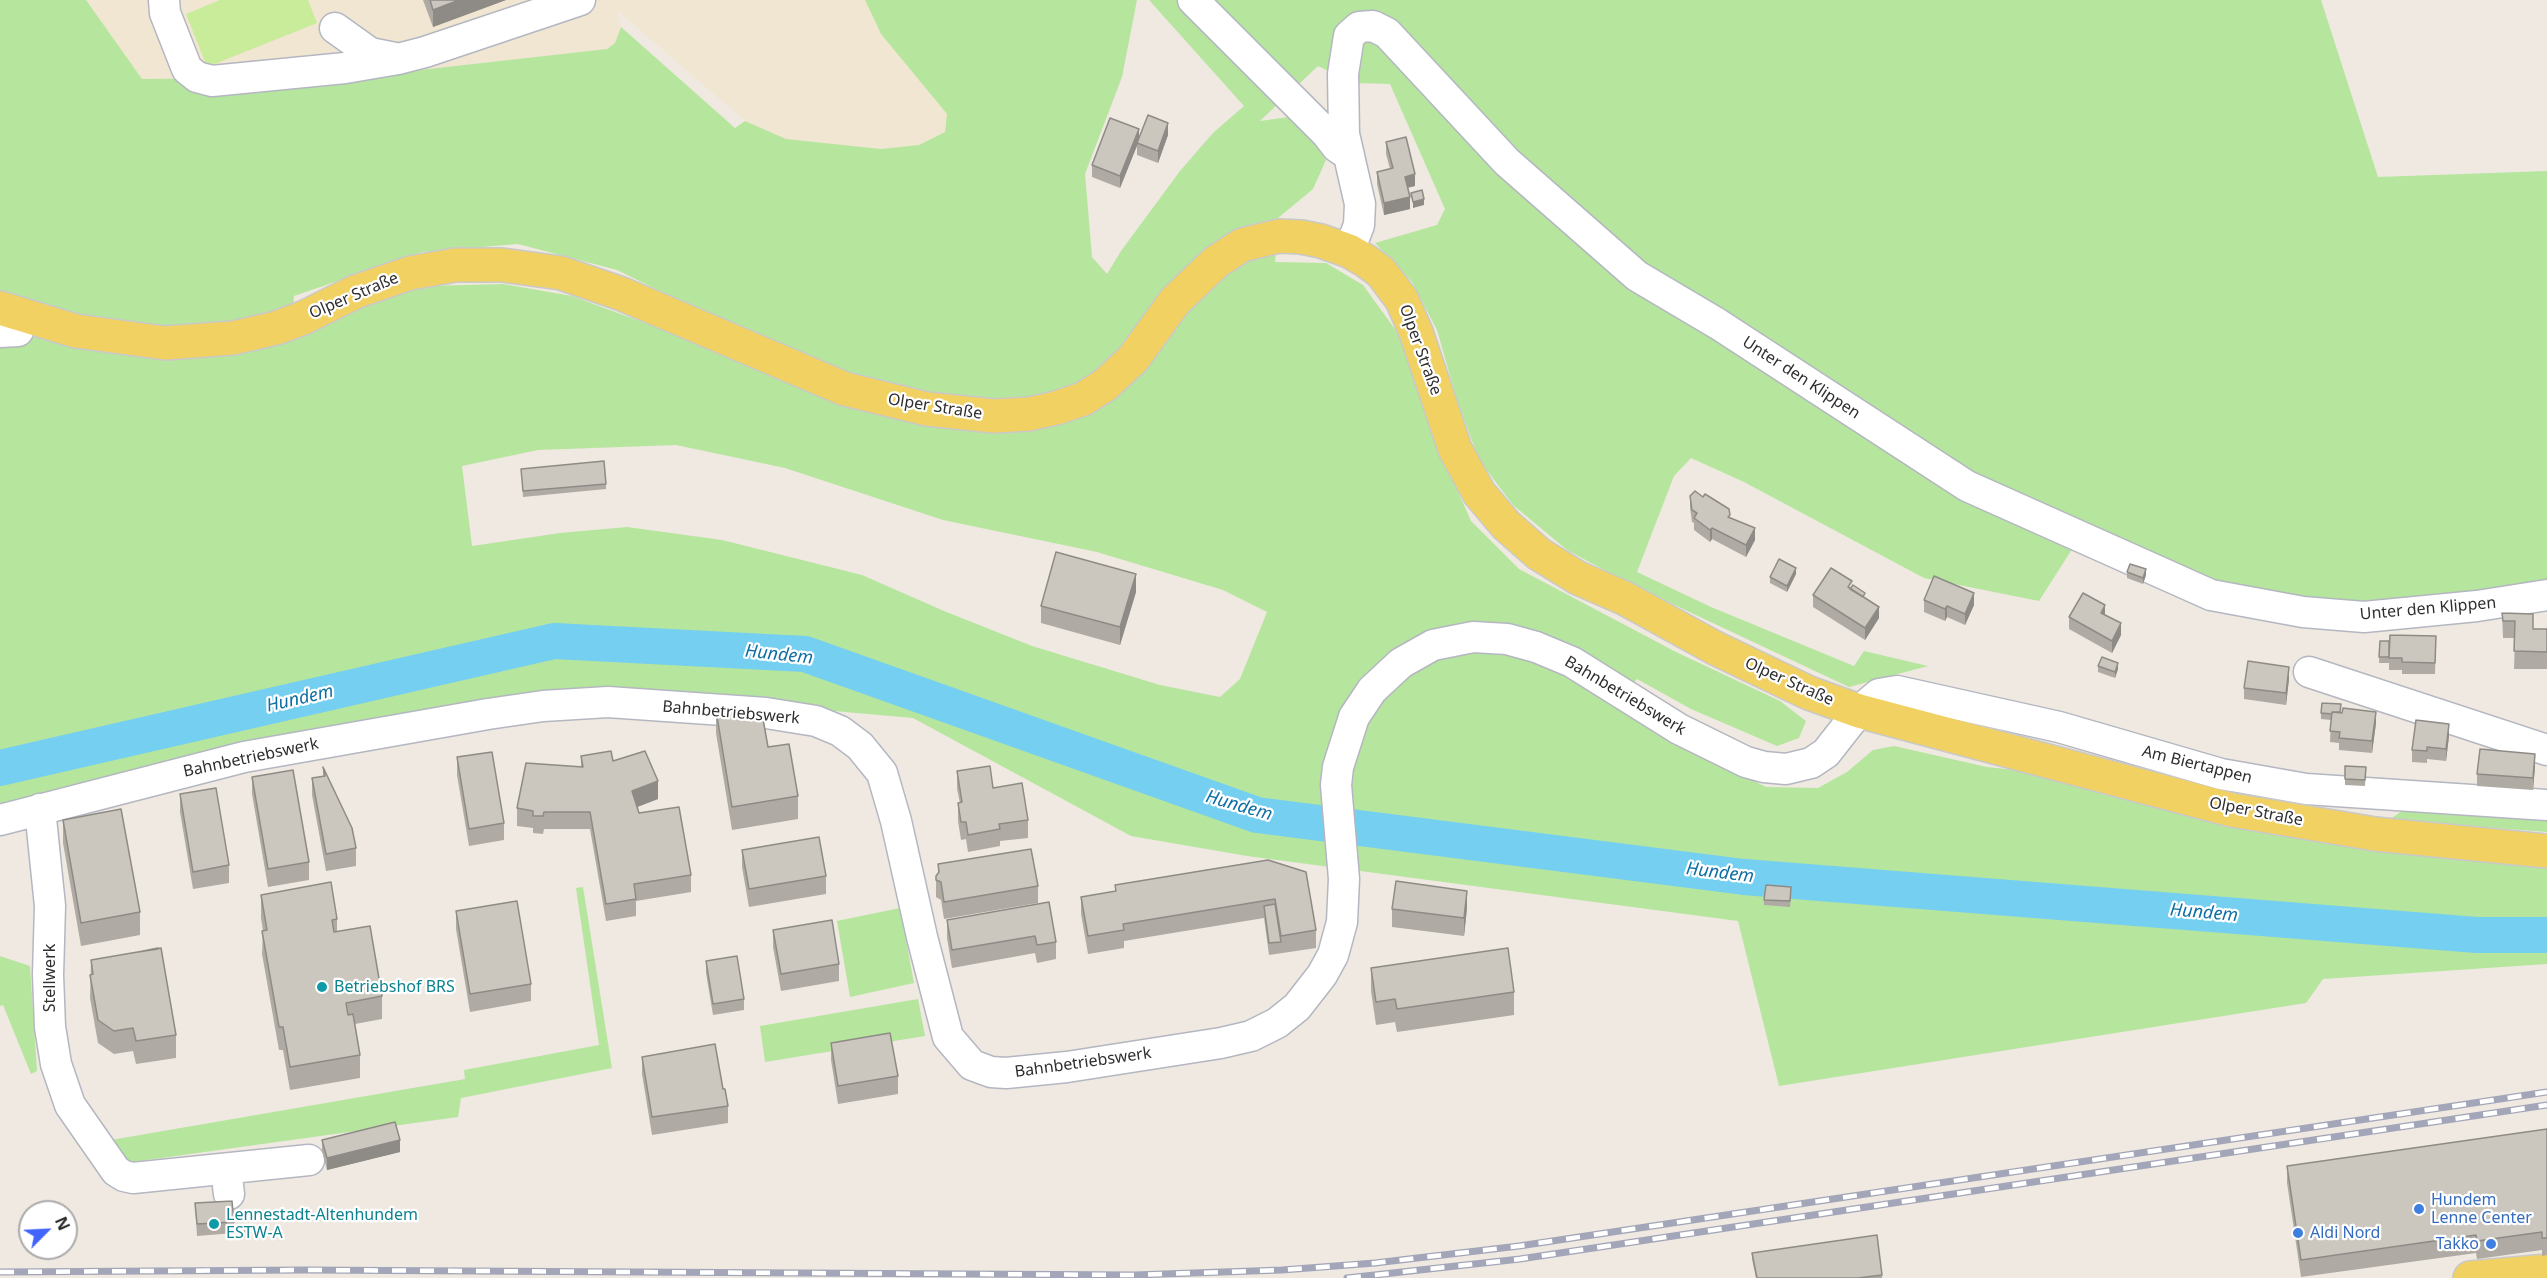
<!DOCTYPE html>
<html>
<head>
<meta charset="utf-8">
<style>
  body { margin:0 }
  #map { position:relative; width:2547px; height:1278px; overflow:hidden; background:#efe9e1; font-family:"Noto Sans",sans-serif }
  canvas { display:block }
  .north { position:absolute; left:18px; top:1200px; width:60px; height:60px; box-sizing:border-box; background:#fff; border:2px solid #ababab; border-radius:50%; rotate:66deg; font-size:16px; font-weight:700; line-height:24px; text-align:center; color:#2e2e2e }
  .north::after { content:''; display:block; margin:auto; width:21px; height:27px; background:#4264fb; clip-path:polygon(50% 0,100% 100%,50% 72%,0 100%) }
</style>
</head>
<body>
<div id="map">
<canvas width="2547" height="1278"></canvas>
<div class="north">N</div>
</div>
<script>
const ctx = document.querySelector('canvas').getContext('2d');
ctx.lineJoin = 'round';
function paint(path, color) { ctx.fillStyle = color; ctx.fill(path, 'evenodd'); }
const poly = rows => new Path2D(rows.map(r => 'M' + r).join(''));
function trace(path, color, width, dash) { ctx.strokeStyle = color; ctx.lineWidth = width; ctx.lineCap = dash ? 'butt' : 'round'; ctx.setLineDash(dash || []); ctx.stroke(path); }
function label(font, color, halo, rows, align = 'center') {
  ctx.font = font + ' "Noto Sans",sans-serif'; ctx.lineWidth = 4.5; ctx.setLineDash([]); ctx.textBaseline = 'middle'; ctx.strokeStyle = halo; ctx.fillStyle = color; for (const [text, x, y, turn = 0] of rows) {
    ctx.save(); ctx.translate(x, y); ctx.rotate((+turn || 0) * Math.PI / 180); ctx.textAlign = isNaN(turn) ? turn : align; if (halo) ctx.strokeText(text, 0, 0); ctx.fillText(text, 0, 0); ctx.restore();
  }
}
paint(poly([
  [86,0,865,0,881,34,947,114,945,132,919,145,881,149,786,139,745,121,617,10,621,27,615,43,607,49,357,77,142,79]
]), '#f0e6d1');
paint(poly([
  [0,0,86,0,142,79,357,77,607,49,615,43,621,27,735,128,745,121,786,139,881,149,919,145,945,132,947,114,881,34,865,0,1137,0,1122,77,1085,174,1092,257,1107,274,1121,251,1180,171,1213,133,1244,106,1149,0,2321,0,2378,177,2547,171,2547,592,2356,628,2076,543,2039,601,1924,578,1744,482,1691,458,1674,476,1637,572,1711,607,1854,666,1864,651,1928,666,1849,687,1632,585,1567,550,1513,505,1479,460,1456,397,1437,330,1412,282,1375,243,1437,225,1445,209,1390,84,1353,83,1318,66,1260,121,1289,117,1313,135,1326,160,1313,189,1278,218,1275,262,1326,263,1363,285,1397,332,1414,374,1441,453,1471,521,1519,569,1676,652,1780,701,1806,721,1799,738,1777,746,1691,709,1637,679,1617,704,1716,762,1766,787,1818,788,1847,772,1873,750,1894,746,1987,767,2054,774,2547,859,2547,964,2323,979,2306,1003,1779,1086,1738,921,1247,856,1131,836,913,718,597,690,288,734,93,780,0,807],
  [518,244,617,270,684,303,672,333,572,296,503,284,426,286,356,305,291,333,294,296,422,252],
  [676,445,785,468,943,520,1097,552,1223,590,1267,612,1240,679,1220,697,1160,685,1032,646,944,611,862,575,722,540,627,527,560,533,472,546,462,466,538,450],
  [2409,806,2547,814,2547,832,2389,820],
  [583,887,612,1068,461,1098,458,1117,125,1163,111,1140,465,1079,464,1070,599,1045,576,888],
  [900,908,914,983,850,997,837,921],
  [0,956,30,966,37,1071,31,1074,3,1005,0,1006],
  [918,999,925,1036,765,1062,760,1026]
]), '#b6e59e');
paint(poly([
  [220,0,308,0,317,23,207,67,186,14]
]), '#c9ec9a');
trace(poly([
  [0,768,554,641,805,654,1257,815,1744,877,2477,935,2547,935]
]), '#75cff0', 36);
const minor = poly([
  [164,0,165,13,187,69,197,77,212,81,345,68,398,59,425,52,580,0],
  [1193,0,1327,134,1337,147,1349,155],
  [335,28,370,53,395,58],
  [1349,251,1359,225,1360,204,1344,134,1343,74,1349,36,1359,27,1373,26,1387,33,1507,162,1637,276,1718,324,1967,486,2211,595,2303,612,2364,617,2477,606,2547,595],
  [0,332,18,331,18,314],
  [2309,672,2547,750],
  [40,809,50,906,48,975,50,1027,56,1064,70,1105,116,1171,124,1176,133,1178,309,1160],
  [0,820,244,757,488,714,543,706,608,702,766,713,816,721,840,731,860,746,882,773,896,821,922,937,948,1037,972,1065,991,1072,1006,1073,1067,1067,1221,1043,1251,1036,1277,1023,1297,1007,1322,975,1333,955,1342,922,1344,879,1336,785,1338,767,1354,717,1372,690,1401,663,1433,645,1473,637,1507,639,1536,647,1572,662,1679,729,1746,762,1764,767,1786,769,1811,763,1826,753,1859,711,1879,694,1897,691,2059,727,2221,774,2306,789,2547,805],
  [226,1169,229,1194]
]);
const major = poly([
  [0,308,76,331,165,343,233,338,276,328,303,318,355,292,410,273,455,265,502,265,561,273,622,294,845,389,927,409,994,416,1029,414,1056,408,1083,399,1105,385,1133,359,1175,301,1216,262,1242,245,1279,236,1301,237,1321,241,1349,251,1366,261,1381,272,1402,300,1416,332,1455,449,1479,493,1506,525,1539,554,1578,578,1624,598,1715,648,1809,693,1859,711,2232,810,2375,834,2547,851],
  [2470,1278,2547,1271]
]);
trace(minor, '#b4b7c1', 33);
trace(major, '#c9c9c9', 36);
trace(minor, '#fff', 30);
trace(major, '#f2d163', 33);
const rail = poly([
  [0,1272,305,1270,1134,1275,1282,1270,1375,1263,1519,1246,2547,1092],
  [1347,1278,1520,1259,2547,1105]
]);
trace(rail, '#a3a6b8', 7);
trace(rail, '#fff', 4.5, [14]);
paint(poly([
  [423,0,506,0,433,27],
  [1168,135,1158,163,1137,155,1137,145,1120,188,1092,177,1092,165,1139,140],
  [1386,142,1415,186,1408,188,1410,209,1384,215,1377,184,1377,172,1390,169,1386,154],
  [521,469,606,484,606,489,523,497],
  [1690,496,1730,518,1755,540,1746,557,1712,539,1710,542,1694,530,1694,523,1692,522,1690,508],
  [2127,572,2146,575,2143,584,2127,578],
  [1796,574,1787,592,1770,583,1770,577],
  [1852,587,1865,598,1879,618,1865,640,1813,607,1813,595],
  [1136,592,1120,645,1041,623,1041,606],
  [1924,600,1974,605,1965,625,1947,617,1945,621,1924,612],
  [2502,613,2533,629,2547,629,2547,669,2514,669,2515,638,2503,638],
  [2105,615,2121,635,2112,653,2069,629,2069,617],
  [2436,636,2435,674,2402,674,2402,670,2389,670,2389,663,2379,663,2380,641,2389,641],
  [2098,666,2118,669,2115,678,2098,672],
  [2289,679,2286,705,2244,699,2244,688],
  [716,710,768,747,798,796,798,819,732,830,716,733],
  [2340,712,2376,723,2372,753,2339,750,2339,743,2330,742,2331,720,2321,719,2321,713],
  [2449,736,2446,761,2427,759,2427,763,2412,762,2412,750],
  [581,756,613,761,658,799,637,807,639,813,691,875,691,892,636,901,636,916,606,921,590,829,544,829,543,834,533,833,533,828,517,826,517,808,581,767],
  [457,757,504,823,504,840,469,846,457,775],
  [2345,766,2366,767,2365,786,2345,785],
  [2535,766,2533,790,2477,786,2477,774],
  [323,767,356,848,356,866,326,871,312,795,312,778,323,776],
  [957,771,993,788,1028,820,1028,838,1000,841,1000,846,968,852,966,839,961,840,958,821,958,803,960,803,957,789],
  [252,777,309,862,309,880,268,887,252,794],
  [180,794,229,865,229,883,193,889,180,812],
  [63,820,140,912,140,935,81,946,63,843],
  [742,850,826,876,826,894,749,907,742,867],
  [1268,860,1316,930,1316,948,1269,955,1264,918,1124,941,1124,948,1088,954,1081,914,1081,897,1115,891,1115,885],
  [938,864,1038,886,1038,903,944,919,941,900,936,897,936,876,938,874],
  [1791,893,1790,907,1764,905,1764,900],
  [261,895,337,919,337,931,382,996,382,1019,355,1024,360,1055,360,1078,290,1090,283,1050,279,1050,262,954,263,931,261,918],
  [1049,902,1056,942,1056,959,1037,963,1035,953,952,968,947,938,947,920],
  [1467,908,1464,936,1392,927,1392,909],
  [456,911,531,984,531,1001,470,1012,456,929],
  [773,930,839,964,839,981,781,991,773,947],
  [91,960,176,1035,176,1058,136,1064,133,1051,114,1054,98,1043,90,998],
  [706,961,744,999,744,1010,713,1015,706,973],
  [1371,968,1514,992,1514,1015,1397,1032,1395,1022,1376,1025,1371,991],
  [831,1043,898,1076,898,1094,838,1104,831,1060],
  [642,1057,723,1089,728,1106,728,1123,652,1135,642,1074],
  [2547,1129,2547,1255,2542,1256,2542,1250,2477,1259,2476,1253,2301,1277,2287,1183,2287,1166],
  [322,1140,400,1152,327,1170,322,1151],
  [195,1203,234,1222,234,1233,197,1236],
  [246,1227,247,1238,239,1238,239,1228],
  [1752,1253,1882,1275,1882,1278,1756,1278,1752,1259]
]), '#afaba4');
paint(poly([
  [459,0,506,0,433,27,433,10],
  [1168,123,1168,135,1158,163,1158,151],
  [1139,129,1139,141,1120,188,1120,176],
  [1415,174,1415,186,1405,188,1405,177],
  [1410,197,1410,209,1384,215,1384,203],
  [1424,199,1424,205,1413,208,1413,202],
  [1712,528,1712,539,1710,542,1710,530],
  [1755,528,1755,540,1746,557,1746,545],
  [1796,568,1796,574,1787,592,1787,586],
  [2146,569,2146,575,2143,584,2143,578],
  [1136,574,1136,592,1120,645,1120,627],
  [1974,593,1974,605,1965,625,1965,614],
  [2105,605,2105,616,2101,613],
  [1947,606,1947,617,1945,621,1945,609],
  [1879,607,1879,618,1865,640,1865,628],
  [2121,623,2121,635,2112,653,2112,641],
  [2118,663,2118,669,2115,678,2115,672],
  [2289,667,2289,679,2286,705,2286,693],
  [2376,712,2376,723,2372,753,2372,741],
  [2449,724,2449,736,2446,761,2446,749],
  [2535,754,2535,766,2533,790,2533,778],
  [658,781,658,799,632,809,632,791],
  [1467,891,1467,908,1464,936,1464,918],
  [400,1140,400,1152,327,1170,327,1158]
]), '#8e8b86');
const building = poly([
  [430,0,459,0,433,10,430,0],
  [1148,115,1168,123,1158,151,1137,143,1148,115],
  [1110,118,1139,129,1120,176,1092,165,1110,118],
  [1406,137,1415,174,1405,177,1410,197,1384,203,1377,172,1393,168,1386,142,1406,137],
  [1422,190,1424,199,1413,202,1411,193,1422,190],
  [604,461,606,484,523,491,521,469,604,461],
  [1695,491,1703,497,1705,494,1729,509,1730,515,1728,517,1755,528,1746,545,1712,528,1710,530,1694,518,1697,513,1692,510,1690,496,1695,491],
  [1056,552,1136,574,1120,627,1041,606,1056,552],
  [1779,559,1796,568,1787,586,1770,577,1779,559],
  [2130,564,2146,569,2143,578,2127,572,2130,564],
  [1831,568,1852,581,1848,587,1879,607,1865,628,1813,595,1831,568],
  [1934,576,1974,593,1965,614,1947,606,1945,609,1924,600,1934,576],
  [1853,585,1865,593,1863,597,1850,589,1853,585],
  [2083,593,2105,605,2101,613,2121,623,2112,641,2069,617,2083,593],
  [2502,613,2533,614,2533,629,2547,629,2547,652,2514,651,2515,621,2503,621,2502,613],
  [2390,635,2436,636,2435,663,2402,662,2402,658,2389,658,2390,635],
  [2380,641,2389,641,2389,657,2379,657,2380,641],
  [2102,657,2118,663,2115,672,2098,666,2102,657],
  [2248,661,2289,667,2286,693,2244,688,2248,661],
  [2322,703,2341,704,2340,712,2332,712,2332,714,2321,713,2322,703],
  [2343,708,2376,712,2372,741,2339,738,2340,732,2330,731,2332,712,2342,713,2343,708],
  [716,710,762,713,768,747,789,744,798,796,732,807,716,710],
  [2416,720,2449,724,2446,749,2427,747,2427,751,2412,750,2416,720],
  [2480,749,2535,754,2533,778,2477,774,2480,749],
  [611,751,613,761,645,751,658,781,632,791,639,813,679,807,691,875,634,884,636,899,606,904,590,812,544,812,543,816,533,816,533,811,517,808,526,763,583,767,581,756,611,751],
  [492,752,504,823,469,829,457,757,492,752],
  [990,766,993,788,1022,783,1028,820,999,824,1000,829,968,835,966,822,961,822,958,803,962,802,957,771,990,766],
  [2345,766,2366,767,2365,780,2345,779,2345,766],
  [323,767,352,828,356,848,326,854,312,778,325,776,323,767],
  [293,770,309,862,268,869,252,777,293,770],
  [216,788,229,865,193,872,180,794,216,788],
  [121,809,140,912,81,923,63,820,121,809],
  [819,837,826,876,749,889,742,850,819,837],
  [1031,849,1038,886,944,902,941,882,936,880,936,876,939,872,938,864,1031,849],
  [1268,860,1306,872,1316,930,1281,936,1275,899,1123,924,1124,930,1088,936,1081,897,1116,891,1115,885,1268,860],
  [1396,881,1467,891,1464,918,1392,909,1396,881],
  [331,882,337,919,332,920,334,932,370,926,382,996,346,1003,348,1015,353,1014,360,1055,290,1067,283,1027,279,1027,262,931,267,930,261,895,331,882],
  [1766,885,1791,887,1790,901,1764,900,1766,885],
  [517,901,531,984,470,994,456,911,517,901],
  [1049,902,1056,942,1037,945,1035,936,952,950,947,920,1049,902],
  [1275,904,1281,942,1269,943,1264,906,1275,904],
  [832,920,839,964,781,974,773,930,832,920],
  [158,948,158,949,138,952,158,948],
  [161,948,176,1035,136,1041,133,1028,114,1031,98,1020,90,975,93,974,91,960,161,948],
  [1508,948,1514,992,1397,1009,1395,999,1376,1002,1371,968,1508,948],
  [737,956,744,999,713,1004,706,961,737,956],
  [890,1033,898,1076,838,1086,831,1043,890,1033],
  [715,1044,723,1089,725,1089,728,1106,652,1117,642,1057,715,1044],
  [395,1122,400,1140,327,1158,322,1140,395,1122],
  [2547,1129,2547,1238,2542,1238,2542,1232,2477,1241,2476,1235,2301,1260,2287,1166,2547,1129],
  [232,1201,234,1222,197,1224,195,1203,232,1201],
  [246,1227,247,1232,239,1232,239,1228,246,1227],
  [1877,1235,1882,1275,1858,1278,1757,1278,1752,1253,1877,1235]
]);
paint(building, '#cbc7bf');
trace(building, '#8e8b86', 1.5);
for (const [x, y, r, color] of [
  [322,987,6,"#0f9aa8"],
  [2419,1209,6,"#3f7fe0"],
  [214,1224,6,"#0f9aa8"],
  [2298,1233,6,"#3f7fe0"],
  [2491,1244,6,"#3f7fe0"]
]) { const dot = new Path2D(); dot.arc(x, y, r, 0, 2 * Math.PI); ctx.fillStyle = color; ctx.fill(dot); trace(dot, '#fff', 2); }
label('16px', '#2e2e2e', '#fff', [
  ["Olper Straße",354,296,-23],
  ["Olper Straße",1420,350,70],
  ["Unter den Klippen",1801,378,33],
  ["Olper Straße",935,407,9],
  ["Unter den Klippen",2428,609,-5],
  ["Olper Straße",1789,682,24],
  ["Bahnbetriebswerk",1625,696,31],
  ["Bahnbetriebswerk",731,713,5],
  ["Bahnbetriebswerk",251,758,-12],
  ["Am Biertappen",2197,765,14],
  ["Olper Straße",2256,812,11],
  ["Stellwerk",50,978,-90],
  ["Bahnbetriebswerk",1083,1063,-8]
]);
label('16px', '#0d838f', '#fff', [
  ["Betriebshof BRS",334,987],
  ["Lennestadt-Altenhundem",226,1215],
  ["ESTW-A",226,1233]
], 'left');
label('16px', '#366cbe', '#fff', [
  ["Hundem",2431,1200],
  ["Lenne Center",2431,1218],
  ["Aldi Nord",2310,1233],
  ["Takko",2479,1244,"right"]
], 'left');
label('italic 18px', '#0d6fa3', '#fff', [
  ["Hundem",779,655,6],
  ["Hundem",300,699,-13],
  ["Hundem",1239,806,16],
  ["Hundem",1720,873,7],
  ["Hundem",2204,913,5]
]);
</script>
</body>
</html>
